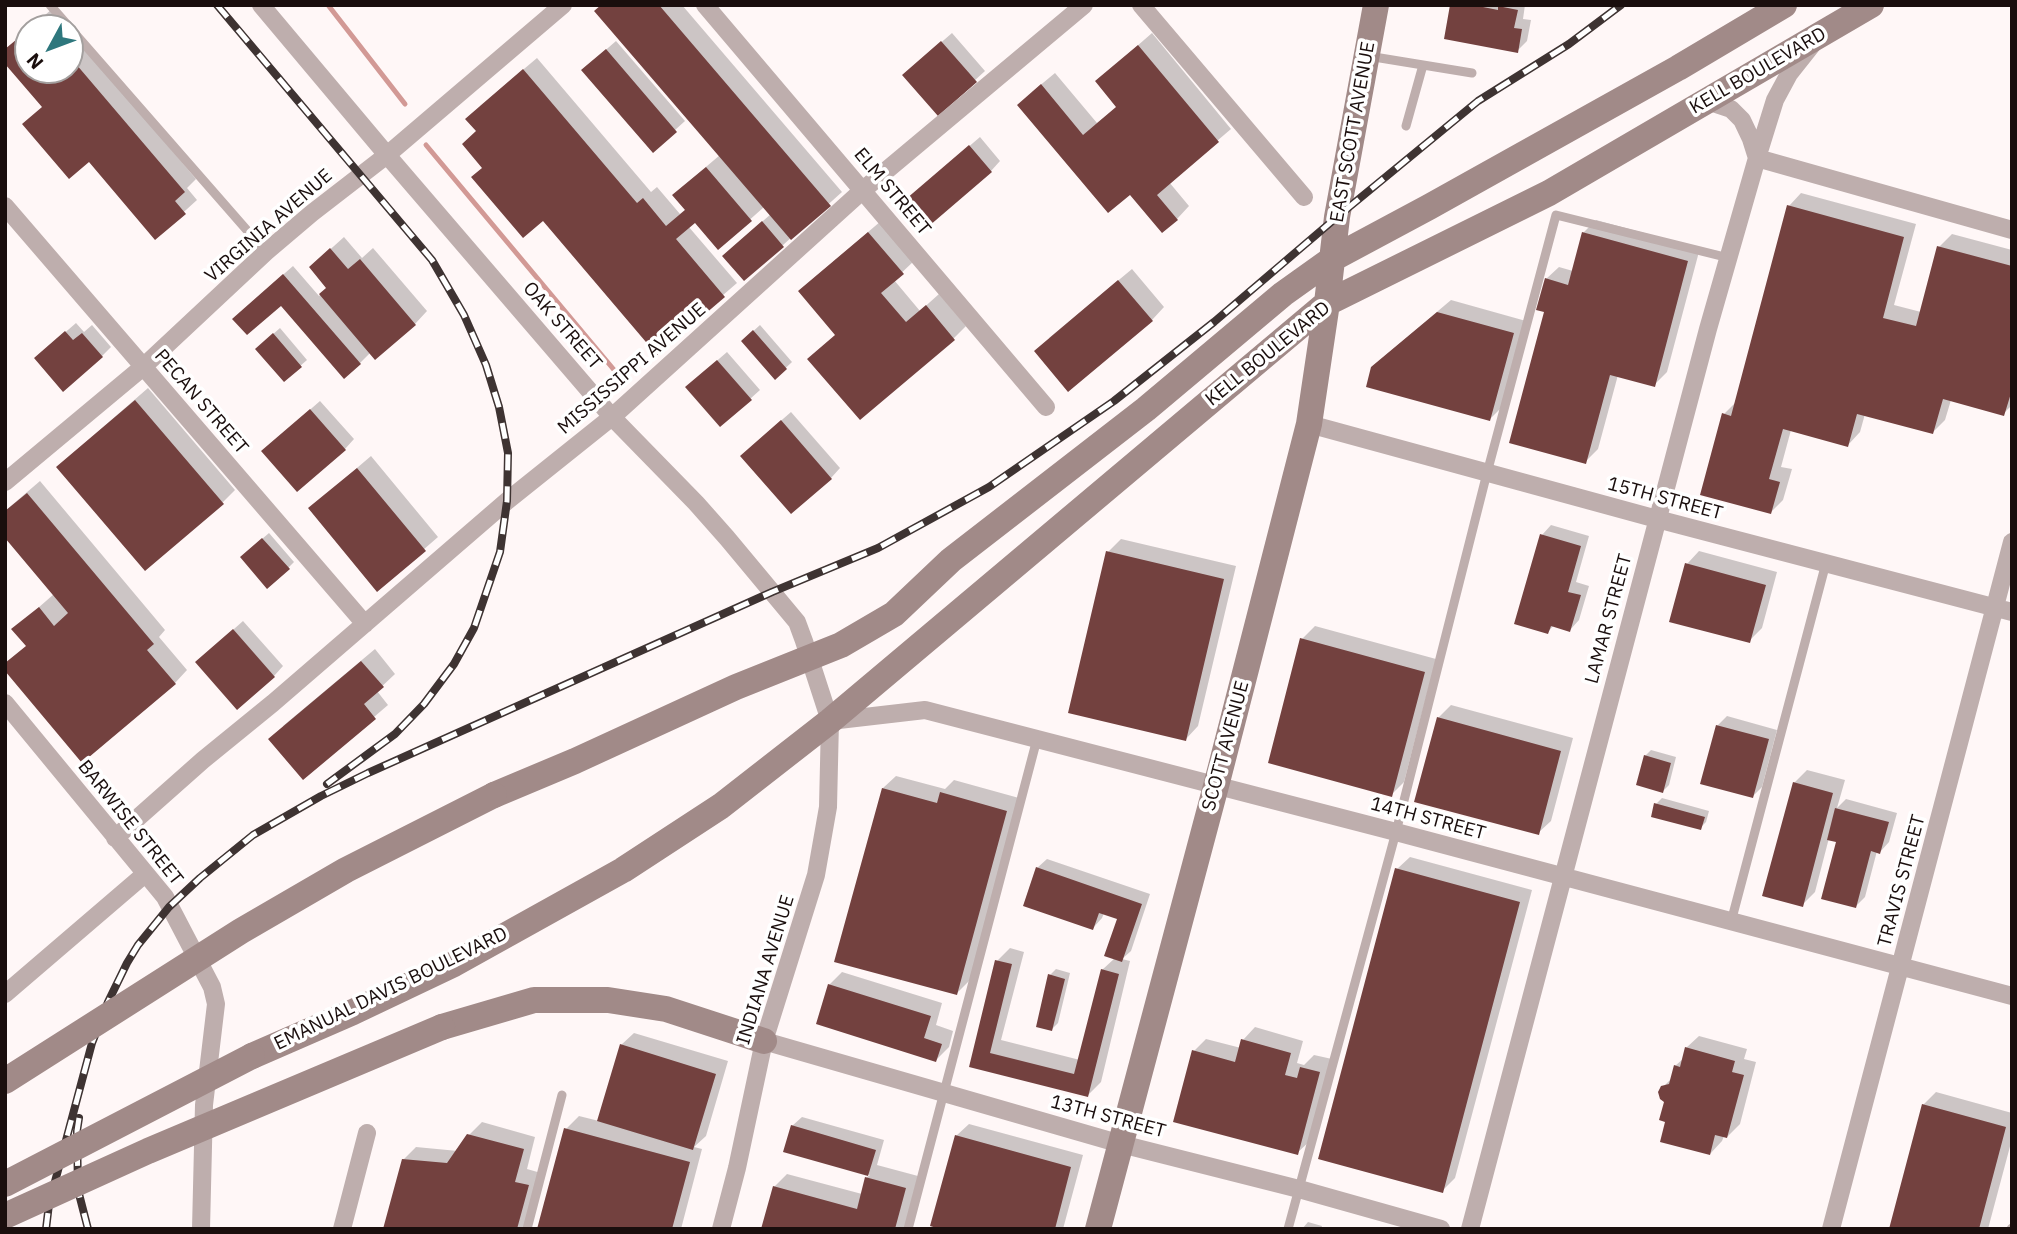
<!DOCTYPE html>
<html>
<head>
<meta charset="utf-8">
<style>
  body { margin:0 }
  #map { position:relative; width:2017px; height:1234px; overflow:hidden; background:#fff7f7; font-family:"IBM Plex Sans",sans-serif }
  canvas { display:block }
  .frame { position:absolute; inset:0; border:7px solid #1a0e0d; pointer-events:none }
  .north { position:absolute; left:14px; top:14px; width:70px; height:70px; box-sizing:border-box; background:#fff; border:2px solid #a39f9e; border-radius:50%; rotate:229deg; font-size:19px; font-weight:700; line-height:28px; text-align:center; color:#1a0e0d }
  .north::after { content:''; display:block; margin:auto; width:24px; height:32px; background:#2e777d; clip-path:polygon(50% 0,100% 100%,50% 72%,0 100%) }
</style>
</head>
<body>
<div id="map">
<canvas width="2017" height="1234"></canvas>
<div class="frame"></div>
<div class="north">N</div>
</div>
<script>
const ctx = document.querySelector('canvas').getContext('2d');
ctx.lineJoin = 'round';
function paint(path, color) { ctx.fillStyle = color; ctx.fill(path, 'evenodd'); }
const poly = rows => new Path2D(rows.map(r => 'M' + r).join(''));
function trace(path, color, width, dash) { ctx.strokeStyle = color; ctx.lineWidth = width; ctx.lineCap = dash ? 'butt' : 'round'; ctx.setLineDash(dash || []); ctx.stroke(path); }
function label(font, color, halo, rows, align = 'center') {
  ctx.font = font + ' "IBM Plex Sans",sans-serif'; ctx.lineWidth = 7; ctx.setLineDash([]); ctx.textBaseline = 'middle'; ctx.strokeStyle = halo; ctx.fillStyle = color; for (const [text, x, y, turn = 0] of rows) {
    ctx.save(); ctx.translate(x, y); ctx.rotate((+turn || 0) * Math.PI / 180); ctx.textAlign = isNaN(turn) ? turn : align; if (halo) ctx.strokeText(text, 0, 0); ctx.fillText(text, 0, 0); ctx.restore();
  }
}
paint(poly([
  [602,5,682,5,842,192,783,245,733,247,771,214,764,207,718,248,695,220,688,226,737,283,657,352,543,219,483,167,478,130,480,106,537,58,651,192,657,187,680,214,686,209,687,183,720,155],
  [1452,5,1525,5,1523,19,1531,20,1527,41,1517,51],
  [52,9,68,28,30,28],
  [28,30,28,70,70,70,70,30,196,179,187,188,197,200,155,238,43,106,13,43],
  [952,33,985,71,938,114,914,66],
  [1152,33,1231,129,1169,182,1189,206,1177,219,1131,192,1032,92,1055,73,1097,123,1118,106,1097,81],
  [616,41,685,121,653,150,593,61],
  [980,137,1000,161,991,171,918,190],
  [1801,193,1916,224,1894,305,1921,312,1939,247,1952,234,2012,250,2012,405,2003,414,1951,400,1945,420,1933,432,1865,414,1860,432,1848,445,1791,430,1781,467,1792,469,1783,500,1771,512,1724,414,1736,402,1789,206],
  [1596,220,1700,248,1667,372,1654,385,1618,375,1598,449,1585,462,1546,311,1546,279,1559,267,1573,271,1583,233],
  [881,221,915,260,894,280,920,311,939,294,966,326,953,339,837,334,813,279],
  [344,237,362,258,373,248,427,311,415,324,371,352,360,363,281,303,244,309,293,266,319,296,328,287,324,255],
  [1132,269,1164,307,1152,320,1049,338],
  [1451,300,1526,321,1503,406,1490,419,1386,355],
  [76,323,84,332,92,325,111,347,102,356,46,349],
  [760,325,792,362,775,378,749,335],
  [280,328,307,360,284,380,263,343],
  [727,352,760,390,750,399,697,378],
  [148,388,235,490,223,502,71,455],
  [320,401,354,439,345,449,273,442],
  [791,412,840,468,831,478,752,446],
  [371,456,438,537,377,590,310,508],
  [40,481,165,630,159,637,187,670,175,683,27,645,14,629,54,594,5,511],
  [1551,525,1589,536,1576,582,1589,586,1579,620,1570,630,1554,625,1548,632,1542,535],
  [269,533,294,562,288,568,248,551],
  [1121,539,1236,566,1198,726,1186,739,1108,552],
  [1699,551,1777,572,1762,628,1749,641,1687,564],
  [243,621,283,666,274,676,207,653],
  [1315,626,1436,659,1404,782,1391,795,1302,639],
  [375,649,395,674,377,691,388,705,303,778,283,726],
  [1451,705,1573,738,1551,821,1538,833,1438,718],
  [1727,716,1777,730,1762,787,1753,796,1717,726],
  [1651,750,1676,757,1669,785,1663,791,1645,756],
  [1807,770,1845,780,1837,808,1846,799,1897,813,1889,842,1880,852,1877,851,1865,897,1856,906,1839,841,1829,838,1815,892,1802,905,1794,783],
  [896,776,945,789,954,780,1019,798,970,980,957,993,883,788],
  [1662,798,1709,811,1706,822,1700,828,1656,804],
  [1410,857,1532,890,1455,1178,1442,1191,1397,869],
  [1047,859,1150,894,1131,951,1122,959,1130,961,1101,1082,1088,1095,971,1066,997,961,1010,948,1024,952,1001,1040,1080,1060,1102,970,1115,958,1119,918,1104,913,1102,918,1093,928,1037,868],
  [1056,969,1070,973,1058,1023,1052,1029,1050,975],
  [842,972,942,1003,936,1025,953,1031,949,1047,936,1060,829,985],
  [1255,1027,1303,1041,1297,1063,1304,1065,1314,1055,1332,1059,1310,1141,1297,1153,1194,1051,1206,1039,1241,1048,1243,1040],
  [634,1033,728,1061,706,1136,694,1147,702,1149,681,1229,539,1229,566,1129,579,1116,599,1121,621,1045],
  [1699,1036,1747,1049,1744,1059,1756,1062,1740,1124,1727,1137,1724,1136,1722,1141,1710,1154,1668,1120,1663,1087,1672,1078,1675,1066,1684,1058,1686,1048],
  [1936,1092,2012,1113,2012,1139,1988,1229,1891,1229,1923,1105],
  [802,1117,884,1140,877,1165,918,1176,904,1229,763,1229,774,1187,787,1174,862,1194,866,1178,870,1175,785,1151,792,1126],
  [482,1122,535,1137,527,1169,541,1173,526,1229,385,1229,403,1160,416,1147,458,1151,469,1135],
  [969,1124,1083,1155,1063,1229,947,1229,956,1136],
  [1308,1222,1322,1226,1321,1229,1302,1229]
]), '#0003');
trace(poly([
  [328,5,405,104],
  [426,145,620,377]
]), '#d29995', 5);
paint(poly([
  [601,5,659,5,831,206,791,240,594,11],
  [1450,5,1473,5,1498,10,1498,6,1518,10,1514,28,1522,29,1518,53,1444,39],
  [28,30,28,70,70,70,70,57,185,192,175,201,186,214,155,240,89,162,69,179,22,124,42,107,5,64,5,49],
  [941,41,977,82,938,116,902,75],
  [1138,45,1219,142,1157,195,1178,220,1162,233,1130,195,1108,213,1017,105,1041,84,1083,135,1116,107,1095,81],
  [606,49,677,132,653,153,581,70],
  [523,69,637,203,643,198,666,226,685,210,672,195,706,167,752,221,718,250,695,223,676,239,725,297,657,355,543,221,523,238,471,177,482,168,462,144,476,131,465,119],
  [969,145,992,172,929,226,906,199],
  [1787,205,1904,237,1883,318,1916,326,1937,246,2012,266,2012,390,2004,416,1943,399,1933,434,1857,414,1848,447,1783,429,1769,479,1780,482,1771,514,1700,495,1722,413,1731,416],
  [762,221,784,247,744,281,722,256],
  [868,232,904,274,881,293,906,322,926,305,955,340,860,420,807,359,835,335,798,291],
  [1582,232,1688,261,1655,387,1610,375,1586,464,1509,443,1544,312,1536,310,1545,278,1568,285],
  [330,248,348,269,360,259,416,325,375,360,319,294,326,288,309,267],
  [283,274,361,364,344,379,281,306,247,335,232,319],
  [1118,280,1153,321,1068,392,1034,351],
  [1437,312,1514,333,1490,421,1366,387,1371,367],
  [753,330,787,369,775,380,741,341],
  [65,331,73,340,82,333,103,357,63,392,34,358],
  [273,333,302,367,284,382,255,349],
  [717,360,752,400,720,427,685,387],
  [135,400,224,504,145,571,56,467],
  [310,409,346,450,297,492,261,451],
  [781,420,832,479,791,514,740,456],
  [357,468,426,551,377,592,308,508],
  [27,493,154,644,147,650,176,684,82,763,5,671,5,663,26,646,11,629,39,607,54,626,68,613,5,538,5,511],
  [1540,534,1581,546,1568,592,1581,595,1570,632,1551,626,1548,634,1514,624],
  [262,538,290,569,267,589,240,557],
  [1106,551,1224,579,1186,741,1068,713],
  [1685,563,1766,585,1750,643,1669,622],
  [233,629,275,677,237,710,195,662],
  [1300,638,1425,672,1392,797,1268,763],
  [361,661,384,687,364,704,376,719,303,780,268,739],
  [1437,717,1561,751,1539,835,1414,802],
  [1716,725,1769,739,1753,798,1700,784],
  [1644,755,1671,763,1663,793,1636,785],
  [1793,782,1833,793,1803,907,1762,896],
  [882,788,937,803,940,792,1007,811,957,995,834,962],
  [1654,803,1705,817,1701,830,1651,817],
  [1835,808,1889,822,1880,854,1871,851,1856,908,1821,899,1836,842,1827,840],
  [1036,867,1142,904,1122,962,1104,956,1117,919,1099,913,1093,930,1023,906],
  [1395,868,1520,902,1443,1193,1318,1159],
  [995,960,1012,964,990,1053,1074,1074,1101,969,1119,974,1088,1097,969,1067],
  [1048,974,1065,979,1052,1031,1036,1027],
  [828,984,931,1016,924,1038,942,1044,936,1062,816,1024],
  [1241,1039,1291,1053,1285,1075,1297,1078,1300,1067,1320,1072,1298,1155,1173,1122,1192,1050,1235,1062],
  [620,1044,716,1074,693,1150,597,1121],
  [1685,1047,1735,1061,1732,1072,1744,1075,1727,1138,1715,1135,1710,1155,1660,1142,1665,1122,1659,1120,1664,1102,1660,1099,1658,1092,1661,1086,1669,1084,1674,1065,1680,1067],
  [1922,1104,2006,1127,1979,1229,1889,1229],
  [791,1125,876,1150,868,1176,783,1152],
  [564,1128,690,1162,672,1229,537,1229],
  [467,1134,524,1149,515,1182,529,1185,517,1229,383,1229,402,1159,447,1163],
  [955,1135,1071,1167,1055,1229,940,1229,930,1226],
  [865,1177,906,1188,895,1229,761,1229,773,1186,857,1209]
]), '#73413f');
trace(poly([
  [50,5,266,252],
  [1368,56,1472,73],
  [1406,126,1423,65],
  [1731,922,1826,563],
  [527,1229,562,1095],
  [908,1229,1037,739],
  [1288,1229,1396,832,1487,473,1556,215,1729,258],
  [2011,1229,2012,1228]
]), '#beaead', 9);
trace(poly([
  [261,5,387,155,612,417,696,503,727,538,797,622,804,641,830,721,828,807,816,875,764,1041,737,1168,721,1229],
  [705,5,1046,407],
  [1141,5,1304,197],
  [1707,101,1731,109,1742,120,1751,139,1757,158,2012,230],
  [5,206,365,624],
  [1309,424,1657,519,2012,612],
  [5,482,143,367,266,252,312,213,387,155,563,5],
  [5,703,165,897,212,987,216,1004,204,1105,201,1229],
  [830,721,925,710,1396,832,2012,996],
  [115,838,203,760,273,703,507,501,612,417,863,190,1084,5],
  [5,994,145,874],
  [764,1041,1121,1144,1299,1189,1441,1229],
  [342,1229,367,1133],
  [1470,1229,1708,329,1757,158,1775,100,1789,74,1812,45],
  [1831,1229,2012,542]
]), '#beaead', 18);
trace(poly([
  [494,795,575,761,736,687,841,645,894,614,951,560,1146,409,1283,294,1332,259,1429,207,1678,68,1784,5],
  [442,1027,534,1000,608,1000,666,1009,764,1041],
  [252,1056,353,1012,454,964,623,870,721,806,830,721,1327,303,1549,193,1871,5],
  [1098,1229,1216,786,1309,424,1327,303,1337,217,1376,5]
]), '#a18a88', 26);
const rail = poly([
  [217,5,432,260,464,315,486,365,499,407,508,453,507,501,500,552,474,628,454,664,424,704,395,734,327,784],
  [79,1118,77,1131,78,1190,88,1229],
  [46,1229,49,1204,92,1043,108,1002,127,963,138,945,169,907,200,878,253,835,321,796,368,773,772,592,878,548,989,487,1114,401,1214,322,1337,217,1478,101,1569,44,1621,5]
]);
trace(rail, '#3e3332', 8);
trace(rail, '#fff', 5, [16]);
trace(poly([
  [5,1081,241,931,346,870,494,795],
  [5,1184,252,1056],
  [5,1216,148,1151,442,1027]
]), '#a18a88', 26);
label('19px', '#1a0e0d', '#fff', [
  ["KELL BOULEVARD",1758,71,-30],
  ["EAST SCOTT AVENUE",1353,132,-80],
  ["ELM STREET",892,192,50],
  ["VIRGINIA AVENUE",269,226,-41],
  ["OAK STREET",562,326,49],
  ["KELL BOULEVARD",1268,354,-39],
  ["MISSISSIPPI AVENUE",632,369,-41],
  ["PECAN STREET",201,402,49],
  ["15TH STREET",1665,499,15],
  ["LAMAR STREET",1609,619,-75],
  ["SCOTT AVENUE",1226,746,-75],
  ["14TH STREET",1428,819,15],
  ["BARWISE STREET",130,823,51],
  ["TRAVIS STREET",1902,881,-75],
  ["INDIANA AVENUE",766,970,-73],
  ["EMANUAL DAVIS BOULEVARD",391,989,-26],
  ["13TH STREET",1108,1117,15]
]);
</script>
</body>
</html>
